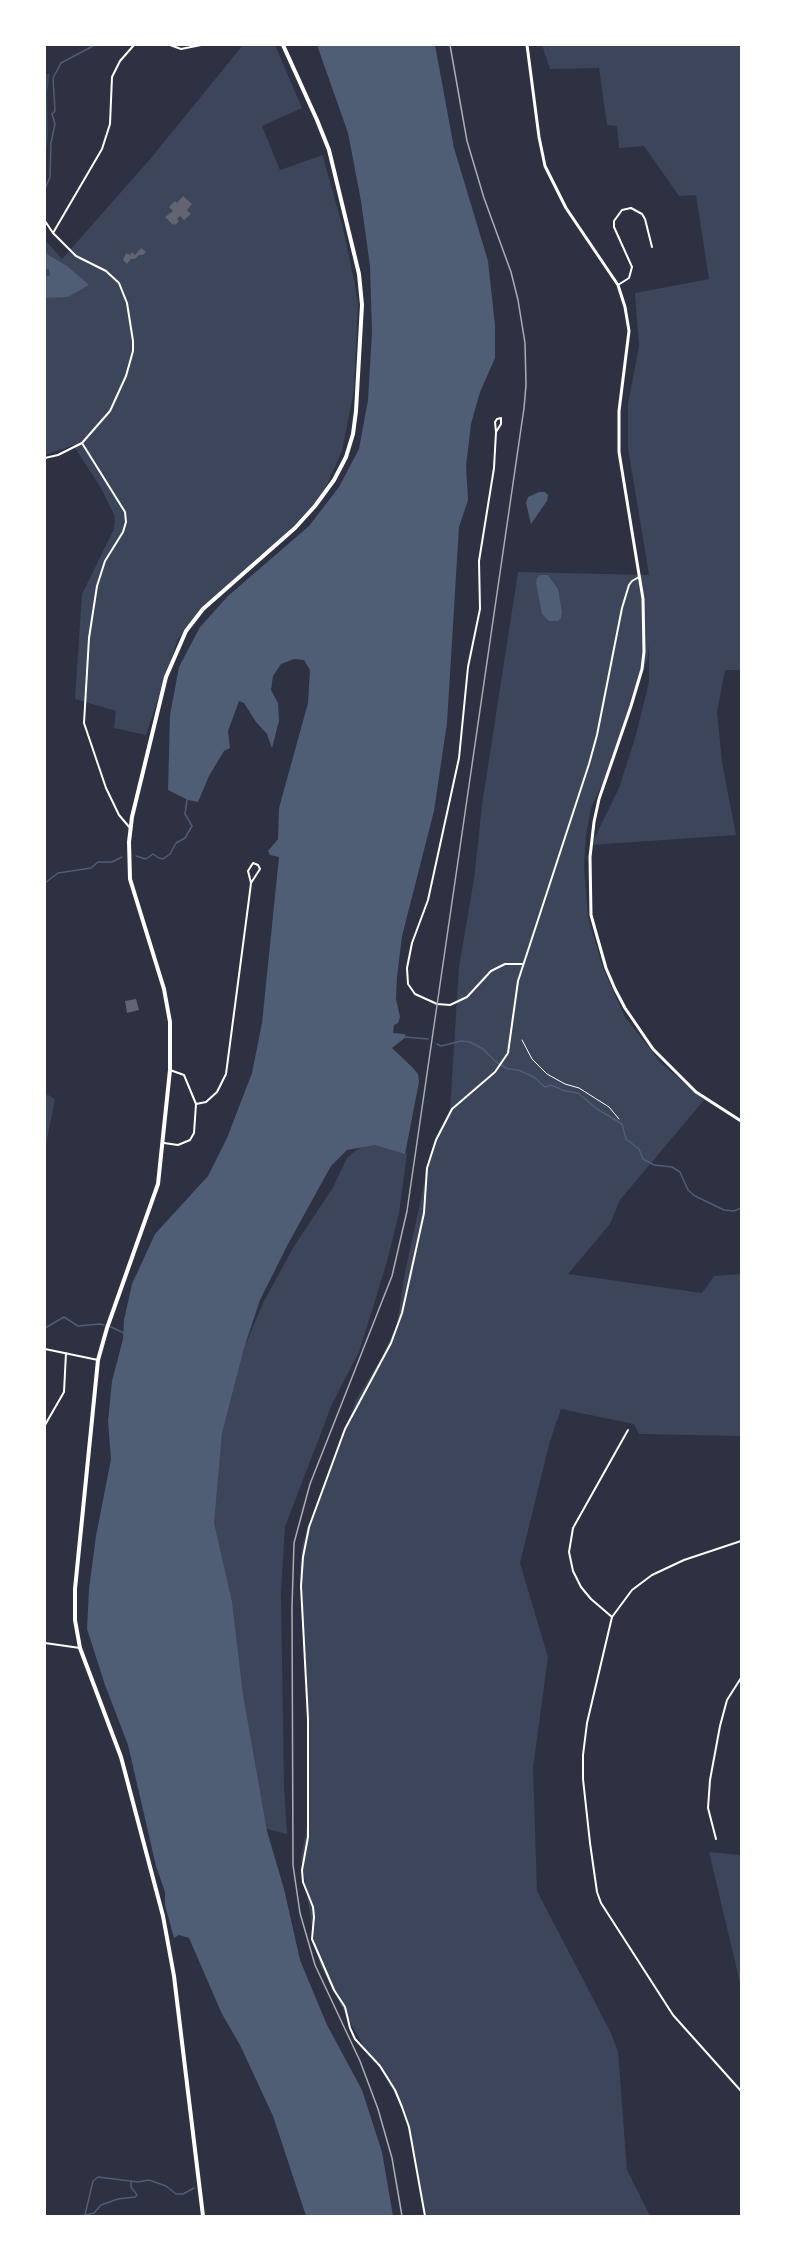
<!DOCTYPE html>
<html>
<head>
<meta charset="utf-8">
<style>
  body { margin:0 }
  #map { position:relative; width:786px; height:2261px; overflow:hidden; background:#2d3142; font-family:"Varela Round",sans-serif }
  canvas { display:block }
  .frame { position:absolute; inset:0; border:46px solid #fff; pointer-events:none }
</style>
</head>
<body>
<div id="map">
<canvas width="786" height="2261"></canvas>
<div class="frame"></div>
</div>
<script>
const ctx = document.querySelector('canvas').getContext('2d');
ctx.lineJoin = 'round';
function paint(path, color) { ctx.fillStyle = color; ctx.fill(path, 'evenodd'); }
const poly = rows => new Path2D(rows.map(r => 'M' + r).join(''));
function trace(path, color, width, dash) { ctx.strokeStyle = color; ctx.lineWidth = width; ctx.lineCap = dash ? 'butt' : 'round'; ctx.setLineDash(dash || []); ctx.stroke(path); }
paint(poly([
  [243,45,275,45,302,108,262,126,280,170,323,155,325,164,343,228,355,285,358,304,354,390,342,451,327,485,310,509,282,537,256,559,188,625,177,641,146,735,114,728,116,711,75,699,82,594,114,529,115,517,101,488,73,445,45,455,45,240,62,259,151,158],
  [542,45,741,45,741,667,740,670,725,670,717,712,722,762,736,835,591,845,619,788,635,738,649,682,649,645,647,661,613,762,591,808,586,835,584,868,588,917,603,968,625,1017,661,1063,704,1100,620,1200,610,1224,568,1274,702,1293,714,1276,741,1274,741,1436,639,1434,634,1424,561,1409,550,1441,520,1563,548,1657,533,1768,537,1891,611,2033,618,2052,627,2170,650,2216,425,2216,419,2190,417,2164,406,2116,383,2072,364,2047,337,1998,320,1965,316,1951,301,1858,307,1825,307,1683,300,1573,302,1545,357,1398,383,1355,397,1324,405,1272,427,1171,436,1136,450,1110,459,967,474,879,482,805,518,572,649,575,628,448,628,404,639,346,635,293,709,279,696,195,679,196,644,146,619,148,617,126,607,125,599,68,550,69],
  [45,74,50,74,47,92,48,136,45,158],
  [45,1093,55,1099,45,1150],
  [381,1144,396,1148,407,1154,399,1213,387,1262,359,1352,332,1404,285,1527,281,1592,284,1787,287,1834,263,1828,209,1540,218,1435,241,1350,247,1341,263,1303,293,1248,332,1189,347,1158,355,1151,364,1146],
  [709,1852,741,1855,741,1987]
]), '#3c4559');
paint(poly([
  [317,45,435,45,454,148,488,261,495,325,495,358,480,392,471,424,466,466,468,500,459,527,447,723,434,811,402,936,397,977,396,999,400,1017,398,1023,394,1025,393,1033,405,1034,406,1037,392,1048,412,1067,418,1074,419,1082,405,1154,375,1145,347,1150,331,1166,288,1244,260,1300,244,1348,222,1433,214,1523,232,1602,243,1695,267,1831,284,1889,300,1960,327,2025,362,2090,382,2152,393,2216,306,2216,273,2116,240,2045,222,2014,189,1938,179,1935,174,1938,165,1905,165,1892,156,1866,128,1745,105,1685,87,1629,89,1589,96,1536,111,1459,108,1421,112,1381,123,1339,124,1320,132,1284,155,1234,208,1176,227,1138,252,1073,262,1023,279,857,270,855,268,851,278,839,279,808,308,703,310,670,304,660,294,659,281,664,273,676,271,690,278,703,279,721,272,748,267,734,256,722,244,703,239,701,228,731,230,748,224,751,209,776,198,802,188,800,168,790,170,715,179,667,200,627,228,596,309,526,339,487,359,449,368,400,372,332,370,266,361,201,348,133],
  [45,253,67,266,89,285,68,297,45,298,45,276,50,276,49,269,45,269],
  [539,492,545,492,548,495,547,501,531,524,526,503,528,497],
  [540,575,548,575,558,589,562,612,561,618,558,621,549,621,542,614,536,583,537,578]
]), '#4f5d75');
trace(poly([
  [45,189,50,177,51,143,55,124,52,114,55,111,53,78,61,63,95,45],
  [136,856,146,859,153,854,159,858,163,859,170,854,176,843,185,838,192,826,185,814,187,800],
  [45,883,58,873,91,868,98,862,112,862,122,857],
  [405,1037,428,1039],
  [437,1044,441,1046,461,1041,470,1042,483,1049,496,1062,508,1069,518,1070,534,1077,545,1087,551,1085,565,1091,578,1093,597,1109,622,1124,626,1139,639,1149,643,1159,654,1165,672,1167,680,1172,688,1190,695,1196,724,1210,734,1211,741,1208],
  [111,1327,124,1333],
  [45,1328,64,1317,78,1326,100,1324,104,1325],
  [86,2215,94,2213,101,2205,118,2199,135,2197,137,2195,131,2187,131,2181],
  [79,2216,85,2215,93,2181,98,2177,138,2182,149,2180,166,2186,176,2194,183,2194,194,2188]
]), '#4f5d75', 1.5);
paint(poly([
  [183,196,192,204,187,210,191,214,184,220,180,216,177,219,179,221,176,225,174,223,173,225,165,217,173,211,169,207,175,201,177,203],
  [141,248,146,252,143,255,139,255,135,259,131,259,127,264,123,260,126,253,130,255,132,252,135,255],
  [136,999,139,1010,127,1013,125,1001]
]), '#626471');
trace(poly([
  [522,1040,532,1059,547,1074,565,1084,579,1088,609,1107,619,1119]
]), '#fff', 1);
trace(poly([
  [170,45,181,49,201,45],
  [45,221,53,233,76,256,106,271,119,283,127,303,133,341,133,351,126,376,110,411,82,443,58,455,45,458],
  [53,233,102,149,110,124,112,77,120,61,134,45],
  [618,285,629,278,632,267,614,227,614,221,622,210,631,208,642,214,645,219,652,247],
  [496,432,495,422,497,419,501,418,501,424,496,432,494,468,479,561,480,609,468,667,459,758,428,900,412,943,407,968,408,984,415,994,437,1004,450,1005,467,997,491,971,505,964,523,964],
  [82,443,125,512,126,522,123,532,105,561,97,586,89,638,84,723,106,788,119,815,130,828],
  [170,1070,184,1075,196,1104,206,1102,217,1092,226,1074,249,899,251,883,260,869,258,865,253,863,248,871,251,883],
  [164,1143,178,1145,190,1140,194,1133,196,1104],
  [45,1349,98,1360],
  [45,1425,64,1392,66,1353],
  [741,1541,684,1560,652,1575,632,1590,612,1617,587,1723,583,1755,583,1779,590,1843,597,1892,601,1903,673,2015,741,2091],
  [612,1617,591,1599,581,1587,573,1571,569,1552,573,1528,628,1430],
  [45,1643,80,1648],
  [716,1839,708,1808,710,1780,720,1726,727,1700,741,1678],
  [425,2216,409,2127,402,2107,395,2090,380,2066,355,2039,350,2028,345,2007,334,1990,312,1939,314,1917,313,1907,303,1882,302,1870,308,1837,308,1719,301,1586,303,1557,309,1527,345,1429,391,1343,402,1313,424,1213,427,1168,436,1140,452,1109,495,1072,508,1053,518,981,589,764,597,735,622,608,629,585,632,581,639,577]
]), '#fff', 2);
trace(poly([
  [527,45,539,137,545,166,566,208,618,285,625,307,629,331,619,411,619,452,643,599,644,652,642,669,631,706,599,799,594,822,590,857,591,915,606,968,615,989,625,1008,653,1049,696,1092,741,1121]
]), '#fff', 3);
trace(poly([
  [203,2216,174,1976,163,1916,121,1757,80,1648,75,1620,75,1589,98,1360,107,1328,158,1184,170,1070,170,1022,164,989,130,879,129,842,132,817,166,677,186,631,203,609,295,528,315,506,334,480,346,457,353,434,356,411,362,305,359,274,329,150,317,120,283,45]
]), '#fff', 4);
trace(poly([
  [402,2216,392,2158,378,2109,360,2061,315,1965,300,1913,293,1865,292,1607,294,1543,310,1484,392,1276,407,1211,524,408,526,385,525,343,518,300,511,272,484,198,467,141,450,45]
]), '#abadb3', 1.5);
</script>
</body>
</html>
